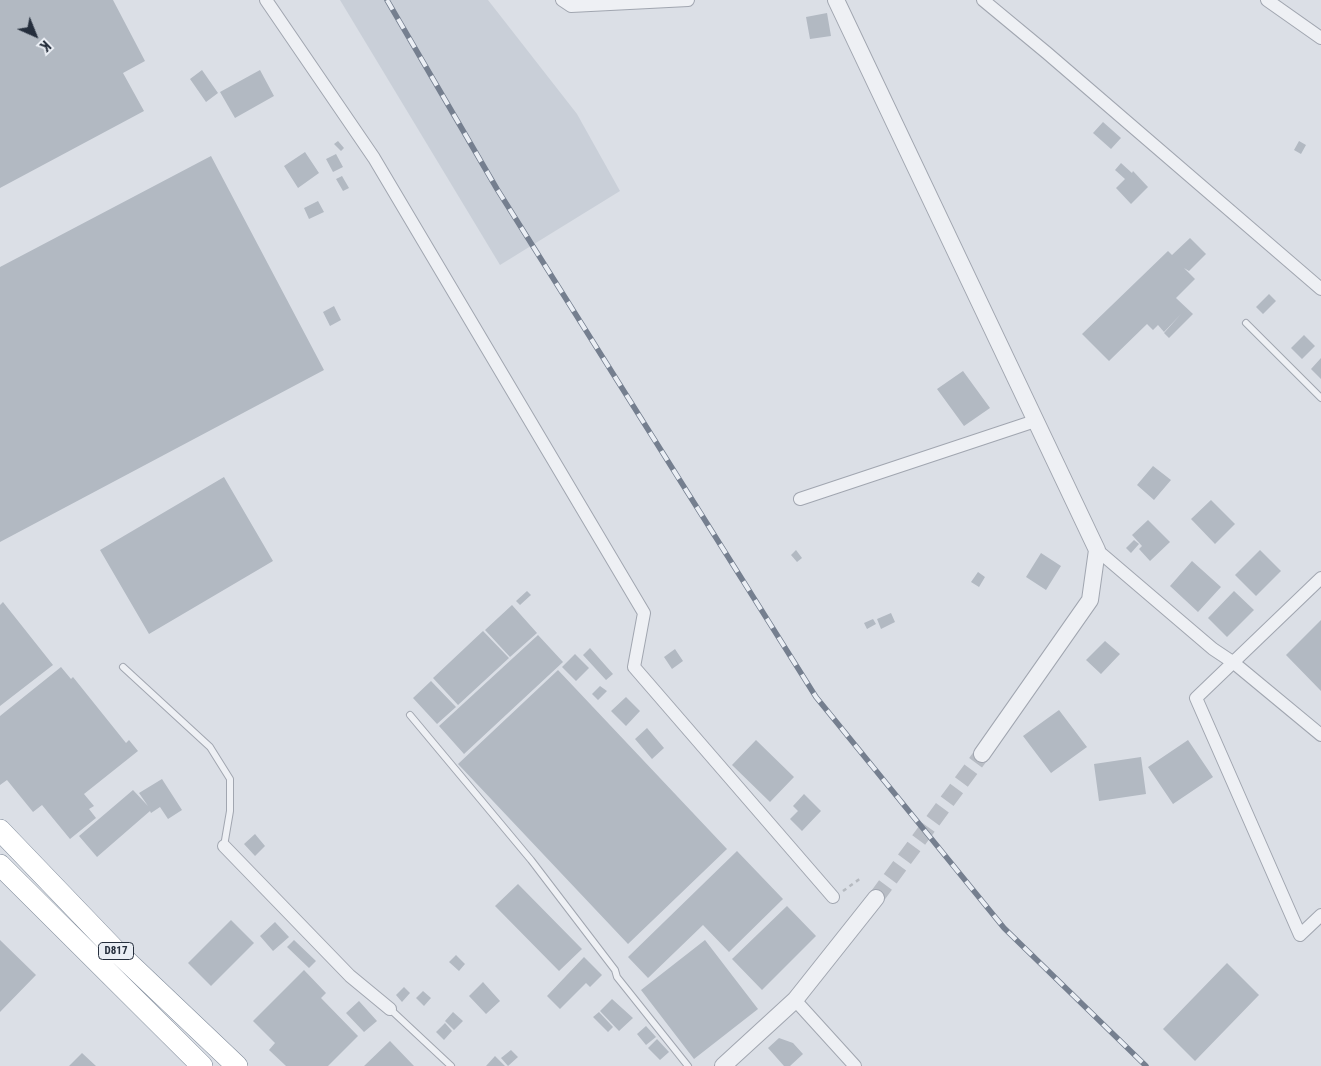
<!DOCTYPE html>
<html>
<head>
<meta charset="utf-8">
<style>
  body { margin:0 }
  #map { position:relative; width:1321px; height:1066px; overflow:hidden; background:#dbdfe6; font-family:"Roboto Condensed",sans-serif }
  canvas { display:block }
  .north { position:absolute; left:10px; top:10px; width:50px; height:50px; -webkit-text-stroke:4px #eaeef4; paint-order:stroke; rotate:136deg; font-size:14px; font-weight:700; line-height:20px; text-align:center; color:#252e3c }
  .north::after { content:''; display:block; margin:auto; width:18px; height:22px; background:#252e3c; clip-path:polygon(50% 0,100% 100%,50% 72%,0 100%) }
</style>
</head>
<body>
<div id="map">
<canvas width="1321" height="1066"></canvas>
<div class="north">K</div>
</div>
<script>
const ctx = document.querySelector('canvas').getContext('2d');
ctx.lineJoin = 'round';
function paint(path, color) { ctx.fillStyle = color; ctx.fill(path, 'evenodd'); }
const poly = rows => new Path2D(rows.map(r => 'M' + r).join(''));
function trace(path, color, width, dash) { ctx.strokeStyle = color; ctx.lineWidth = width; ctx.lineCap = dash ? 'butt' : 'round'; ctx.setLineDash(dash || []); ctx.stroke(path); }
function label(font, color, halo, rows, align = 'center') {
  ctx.font = font + ' "Roboto Condensed",sans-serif'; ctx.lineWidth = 4; ctx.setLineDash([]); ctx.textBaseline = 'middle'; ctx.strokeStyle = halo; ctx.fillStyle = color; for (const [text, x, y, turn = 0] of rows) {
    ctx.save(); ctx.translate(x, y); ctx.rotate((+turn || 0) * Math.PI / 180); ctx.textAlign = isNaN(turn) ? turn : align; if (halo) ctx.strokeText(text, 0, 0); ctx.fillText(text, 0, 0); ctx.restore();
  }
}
paint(poly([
  [340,0,488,0,577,114,620,191,500,265]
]), '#c9cfd8');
paint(poly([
  [0,0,113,0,145,61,123,73,144,111,0,188],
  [827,13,831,36,810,39,806,17],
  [202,70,218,93,206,102,190,79],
  [260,70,274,96,235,118,220,92],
  [1103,122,1121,138,1111,149,1093,133],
  [338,141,344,148,341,151,334,144],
  [1299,141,1306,145,1301,154,1294,150],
  [305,152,319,173,298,188,284,166],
  [336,154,343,167,333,172,326,159],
  [211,156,324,370,0,542,0,267],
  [1121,163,1132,173,1133,171,1148,187,1131,204,1116,188,1125,179,1115,170],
  [342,176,349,188,343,191,336,179],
  [318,201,324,212,309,219,304,208],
  [1190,238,1206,254,1189,271,1184,268,1195,279,1176,298,1193,314,1169,338,1164,333,1181,314,1164,332,1158,325,1153,330,1147,324,1109,361,1082,334,1168,251,1172,255],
  [1269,294,1276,301,1263,314,1256,307],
  [334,306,341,320,330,326,323,312],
  [1304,335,1315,346,1302,359,1291,348],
  [1321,358,1321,379,1311,369],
  [963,371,990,408,964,426,937,389],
  [1153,466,1171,480,1154,500,1137,485],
  [224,477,273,561,149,634,100,550],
  [1211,500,1235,524,1215,544,1191,519],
  [1148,520,1170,542,1150,561,1139,549,1142,546,1132,535],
  [1134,540,1139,544,1131,553,1126,548],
  [796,550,802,558,797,562,791,555],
  [1260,550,1281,571,1256,596,1235,575],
  [1041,553,1061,566,1046,590,1026,577],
  [1192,561,1221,587,1198,612,1170,586],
  [978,572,985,577,979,587,971,582],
  [527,591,531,595,520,605,516,601],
  [1234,591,1254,610,1227,637,1208,618],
  [3,602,53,665,0,706,0,605],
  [512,605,537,633,510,657,485,630],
  [891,613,895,622,881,629,877,619],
  [873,619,876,624,867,629,864,623],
  [1321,620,1321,691,1286,655],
  [483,631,509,658,458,705,433,678],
  [538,635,563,662,464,754,439,726],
  [1105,641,1120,654,1101,674,1086,660],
  [590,648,613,674,606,680,583,655],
  [675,649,683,661,672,669,664,657],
  [575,654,589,668,576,681,562,667],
  [61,667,71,679,73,677,126,743,129,740,138,751,84,794,94,806,89,809,96,818,70,839,42,805,33,812,7,780,0,785,0,716],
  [558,670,727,849,628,944,458,764],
  [431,681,456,707,437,724,413,698],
  [600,686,607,691,598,700,592,694],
  [626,697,640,711,626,726,611,711],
  [1059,710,1087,747,1051,773,1023,736],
  [647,728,664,748,652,759,635,739],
  [756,740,794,777,770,802,732,765],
  [1188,740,1213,777,1173,804,1148,767],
  [1141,757,1146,794,1099,801,1094,764],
  [162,779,182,810,168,819,160,807,151,813,150,811,97,857,79,836,133,790,148,806,139,793],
  [804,794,821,811,802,831,790,819,798,811,793,806],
  [255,834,265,846,255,856,244,844],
  [737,851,783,899,729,952,703,925,648,978,628,957],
  [518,884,582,949,559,971,495,906],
  [787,906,816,936,762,990,732,959],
  [231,920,254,943,211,986,188,963],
  [275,922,289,937,273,951,260,936],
  [0,940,36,975,0,1012],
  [294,940,316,961,309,968,287,947],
  [705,940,758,1009,694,1059,641,990],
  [456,955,465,964,459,971,449,962],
  [584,957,602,975,590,987,586,983,560,1009,547,996],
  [1227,963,1259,995,1195,1061,1163,1029],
  [304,970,326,993,321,998,358,1036,328,1066,286,1066,269,1050,275,1043,253,1021],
  [483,982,500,1001,486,1014,469,996],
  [404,987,410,993,402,1002,396,995],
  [423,991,431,998,424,1006,416,998],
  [612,999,633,1018,619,1031,600,1011],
  [359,1001,377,1021,364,1032,346,1013],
  [453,1012,463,1021,454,1030,445,1021],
  [599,1012,613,1027,608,1032,593,1017],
  [445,1023,452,1031,444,1040,436,1032],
  [646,1026,656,1037,646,1045,637,1034],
  [779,1038,793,1043,803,1054,790,1066,784,1066,768,1048],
  [657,1039,669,1052,660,1060,648,1048],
  [390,1041,414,1066,364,1066],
  [511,1050,518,1057,508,1066,501,1058],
  [82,1053,96,1066,69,1066],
  [495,1056,505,1066,486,1066]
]), '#b2b9c2');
trace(poly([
  [876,898,982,754]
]), '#b7bcc4', 16, [16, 8]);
const service = poly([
  [1246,323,1321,398],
  [123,667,210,747,230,779,230,811,224,846],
  [410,715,531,860,615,970,617,977,688,1066],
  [390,1009,451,1066]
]);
const minor = poly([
  [266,0,374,158,644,613,634,667,833,897],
  [562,0,571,6,688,0],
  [983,0,1047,53,1321,289],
  [1267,0,1321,38],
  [800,499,1035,421],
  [1097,550,1213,649,1234,663,1321,735],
  [1321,578,1196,698,1300,935,1321,915],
  [224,846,350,976,390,1009],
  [795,1000,855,1066]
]);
const tertiary = poly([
  [836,0,1097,550,1090,600,982,754],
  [723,1066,795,1000,876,898]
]);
const trunk = poly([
  [0,830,116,951,237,1066],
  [0,865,202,1066]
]);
trace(service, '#a1a6b0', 8);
trace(minor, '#a1a6b0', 14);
trace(tertiary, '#a1a6b0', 18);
trace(trunk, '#828d9c', 22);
trace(poly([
  [843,891,861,878]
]), '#b6bac0', 2.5, [4, 4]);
trace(service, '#eef0f4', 6);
trace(minor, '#eef0f4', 12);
trace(tertiary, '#eef0f4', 16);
trace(trunk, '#fff', 21);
const rail = poly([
  [387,0,497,189,816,697,1004,928,1146,1066]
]);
trace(rail, '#757f8f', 5.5);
trace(rail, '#eaeef4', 4, [11]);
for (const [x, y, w] of [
  [116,951,35]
]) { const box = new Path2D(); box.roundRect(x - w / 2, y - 8.5, w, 17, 4); ctx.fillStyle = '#eaeef4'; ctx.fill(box); trace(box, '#252e3c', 1); }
label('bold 11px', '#252e3c', null, [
  ["D817",116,951]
]);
</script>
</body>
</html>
